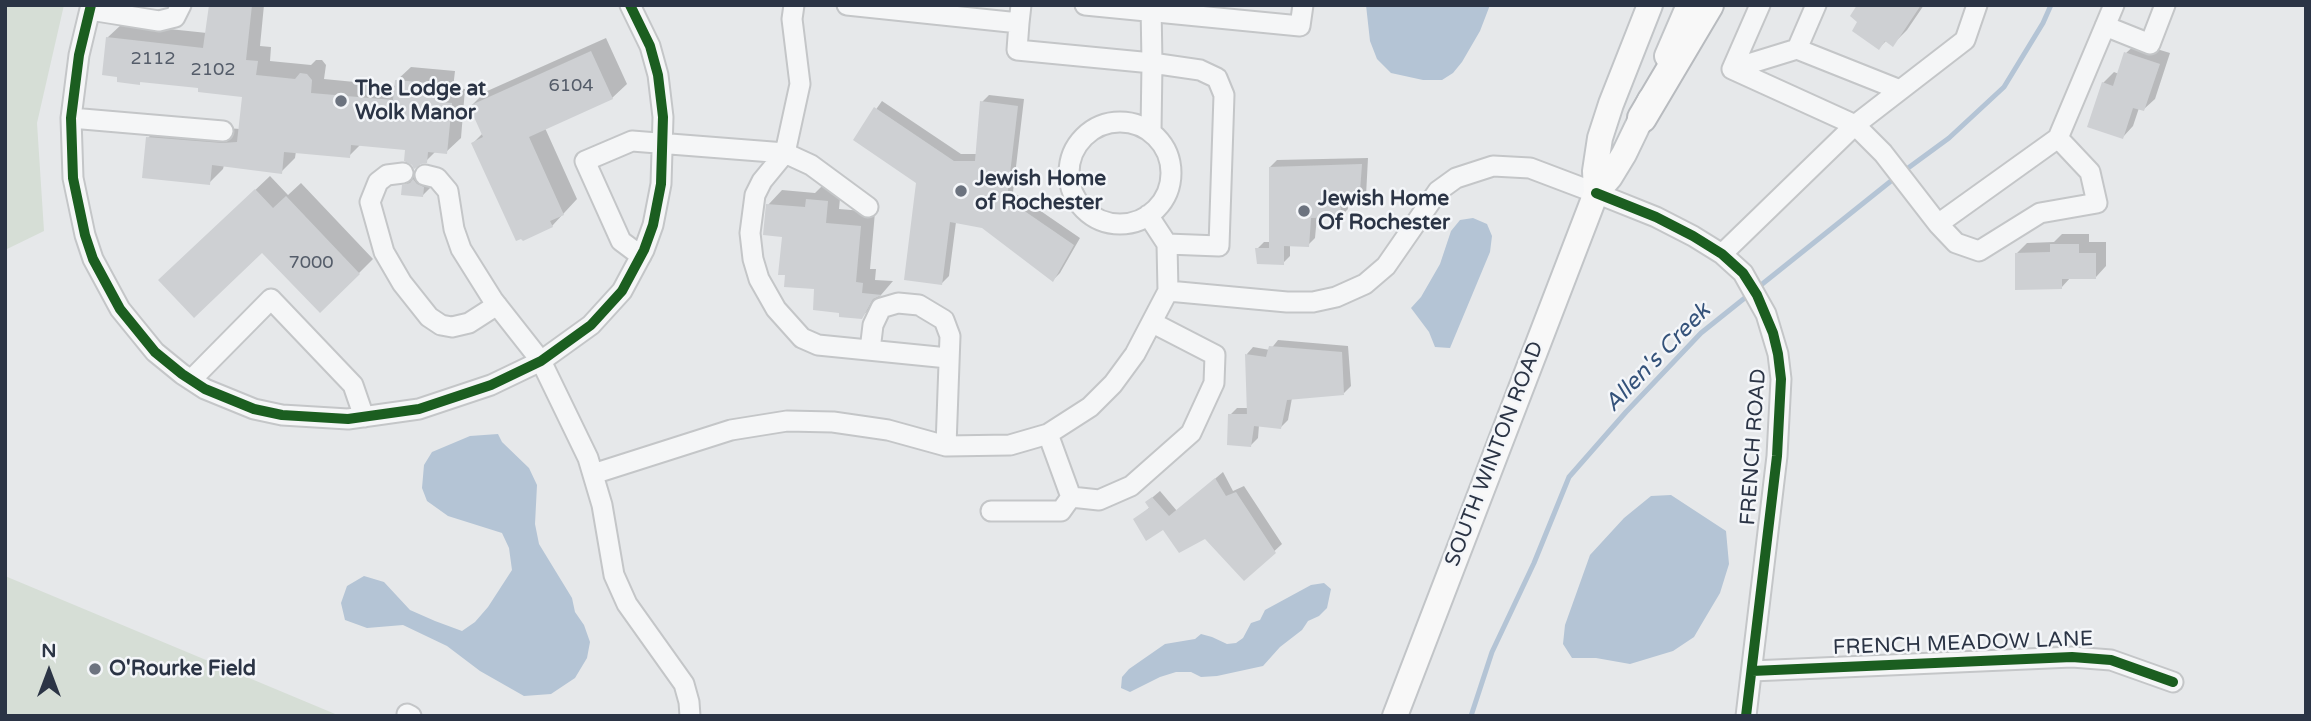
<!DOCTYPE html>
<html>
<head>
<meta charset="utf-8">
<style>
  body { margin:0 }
  #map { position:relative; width:2311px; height:721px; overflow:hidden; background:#e6e8ea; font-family:"Varela Round",sans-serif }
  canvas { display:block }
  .frame { position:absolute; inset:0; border:7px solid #2b3445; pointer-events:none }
  .north { position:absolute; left:14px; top:637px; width:70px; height:70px; -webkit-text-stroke:5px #f4f6f9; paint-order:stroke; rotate:0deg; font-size:19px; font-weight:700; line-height:28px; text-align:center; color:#2b3445 }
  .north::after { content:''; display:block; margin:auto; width:24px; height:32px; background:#2b3445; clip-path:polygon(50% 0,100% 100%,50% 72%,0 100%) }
</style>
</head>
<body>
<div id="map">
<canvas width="2311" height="721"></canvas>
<div class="frame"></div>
<div class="north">N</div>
</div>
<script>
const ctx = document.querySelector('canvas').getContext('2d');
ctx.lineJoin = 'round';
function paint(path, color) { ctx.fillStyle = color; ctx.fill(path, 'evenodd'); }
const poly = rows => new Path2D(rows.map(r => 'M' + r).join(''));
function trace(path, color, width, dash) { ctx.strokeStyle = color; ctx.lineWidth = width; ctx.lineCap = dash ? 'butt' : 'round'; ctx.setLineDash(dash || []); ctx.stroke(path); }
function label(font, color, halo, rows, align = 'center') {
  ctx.font = font + ' "Varela Round",sans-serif'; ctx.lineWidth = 5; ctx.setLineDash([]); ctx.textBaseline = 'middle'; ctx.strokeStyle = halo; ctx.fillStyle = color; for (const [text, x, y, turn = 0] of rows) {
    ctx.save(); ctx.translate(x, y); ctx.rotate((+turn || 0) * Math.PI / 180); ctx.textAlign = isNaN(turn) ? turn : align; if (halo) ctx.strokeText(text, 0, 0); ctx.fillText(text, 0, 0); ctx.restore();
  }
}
paint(poly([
  [5,5,64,5,37,123,44,231,5,250],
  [5,576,340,716,5,716]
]), '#d6ded6');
paint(poly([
  [1366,5,1490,5,1480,31,1462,62,1453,73,1442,80,1423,80,1391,73,1377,59,1370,41],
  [1473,218,1487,224,1492,236,1490,252,1450,348,1435,347,1429,332,1411,308,1421,297,1440,264,1451,231,1460,220],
  [498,434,502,442,529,468,537,485,535,524,539,544,572,598,575,612,584,625,590,642,587,658,575,678,551,694,524,696,480,671,447,646,403,625,367,628,345,620,341,603,347,586,364,576,384,582,410,610,435,621,462,631,475,622,488,607,512,570,509,548,502,533,448,516,427,501,422,488,424,465,432,452,470,436],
  [1671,495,1726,531,1729,564,1720,593,1701,625,1694,637,1673,651,1630,664,1596,658,1572,658,1563,644,1565,625,1590,555,1624,518,1651,496],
  [1324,583,1331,589,1327,608,1319,616,1308,621,1302,630,1280,647,1263,666,1217,676,1201,677,1191,672,1176,672,1160,677,1130,692,1121,688,1122,677,1129,669,1165,644,1195,639,1201,634,1212,637,1227,644,1236,643,1243,638,1251,623,1260,620,1265,610,1311,585]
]), '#b4c4d5');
paint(poly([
  [211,5,264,5,260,46,271,47,270,61,311,65,316,60,322,60,326,65,324,79,396,86,396,81,411,67,455,71,453,88,465,89,461,138,446,152,436,151,426,161,407,149,361,144,349,156,296,151,295,158,281,172,224,165,223,169,209,183,148,138,162,123,240,129,244,95,200,87,142,81,139,83,107,38,122,24,207,33],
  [1859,5,1924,5,1907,30,1893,44,1887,40,1879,48,1860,22],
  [606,38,627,84,612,98,545,128,577,199,552,226,473,143,483,133,471,106,485,92],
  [2137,43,2170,53,2155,99,2144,109,2139,108,2133,126,2123,137,2103,83,2114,72,2119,74,2126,53],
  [989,95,1024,99,1013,192,1080,238,1060,273,1053,280,983,226,956,222,949,276,942,283,918,182,855,139,882,101,961,154,977,154,982,102],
  [1368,158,1366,196,1359,203,1347,203,1348,209,1341,216,1317,216,1315,238,1308,245,1290,245,1290,256,1283,263,1257,249,1264,242,1270,242,1270,167,1277,160],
  [418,172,437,181,423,195,404,186],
  [270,176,288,195,301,183,373,259,359,273,263,250,175,266],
  [822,186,841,188,839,209,875,212,870,269,876,269,875,280,893,281,862,317,841,311,816,288,787,273,784,235,768,205,782,190,815,193],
  [2062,234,2089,234,2089,242,2106,242,2106,266,2096,277,2071,277,2061,288,2016,254,2027,243,2054,242],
  [1278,340,1348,346,1351,386,1344,393,1292,398,1288,420,1281,427,1259,425,1258,438,1251,445,1230,415,1237,408,1248,408,1247,354,1253,347,1270,350],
  [1223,472,1233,491,1244,486,1282,544,1244,579,1205,537,1135,520,1150,507,1147,502,1160,491,1177,511]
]), '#0003');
trace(poly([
  [1904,171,1949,138,2004,87,2043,23,2051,5],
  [1471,716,1492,652,1534,563,1569,477,1626,412,1701,333,1896,177]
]), '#b4c4d5', 5);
paint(poly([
  [209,5,252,5,246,60,258,61,256,75,295,79,300,73,307,74,312,80,311,93,393,100,395,80,441,84,440,102,452,103,447,154,428,152,427,163,421,164,414,169,412,165,404,161,405,150,351,145,350,158,284,152,282,174,212,165,210,185,142,178,146,137,222,143,237,142,242,97,198,92,198,88,140,82,140,85,117,82,117,77,102,75,106,37,203,48],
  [1857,5,1921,5,1893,47,1885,41,1879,50,1852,31,1857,22,1850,16],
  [591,51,613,99,529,137,564,215,550,221,553,227,523,241,521,239,516,241,471,143,483,137,469,106],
  [2124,52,2160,64,2144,111,2133,108,2123,139,2087,127,2102,82,2113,86],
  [980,101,1018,106,1007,199,1074,245,1053,282,982,228,950,222,942,285,904,280,916,183,853,140,874,107,954,161,975,161],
  [1362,164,1359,205,1340,204,1342,217,1311,218,1309,247,1284,246,1284,265,1257,264,1255,248,1269,248,1269,167],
  [413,179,417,184,424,187,423,197,401,195,402,185,410,183],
  [255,189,273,208,286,196,360,274,320,313,262,253,194,318,158,280],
  [806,199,828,201,826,223,861,226,856,282,863,283,862,293,882,295,873,299,862,319,839,317,839,313,813,310,814,289,784,287,785,275,778,275,782,237,763,235,766,204,805,207],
  [2050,244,2079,244,2079,253,2096,253,2096,279,2062,279,2062,289,2015,290,2015,253,2050,252],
  [1269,346,1342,352,1344,395,1287,400,1281,429,1254,426,1251,447,1227,445,1228,414,1247,414,1245,354,1266,357],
  [1215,478,1226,496,1236,492,1276,553,1244,581,1205,539,1179,553,1163,530,1146,541,1133,519,1149,508,1145,502,1152,497,1169,516]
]), '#ced0d3');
const minor = poly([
  [91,5,79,55,71,118,73,178,85,235,93,259,120,309,155,352,182,374,205,389,254,409,282,415,348,419,419,409,491,385,541,361,591,325,622,291,644,250,653,225,661,184,663,117,658,75,650,46,630,5],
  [794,5,792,19,800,84,785,153,762,181,755,195,750,233,753,259,759,279,776,309,802,338,818,345,948,358],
  [847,5,1019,23,1021,5],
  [1085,5,1300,26,1303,5],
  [1151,5,1152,63,1200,70,1217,78,1224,95,1219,246,1167,244],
  [1760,5,1732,69,1855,125,1883,153,1938,224,2058,138,2114,5],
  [1816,5,1797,49,1900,90],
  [90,10,159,21,175,17,181,5],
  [1019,23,1017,50,1152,63,1151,132],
  [2105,26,2150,44,2165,5],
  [1732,69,1797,49],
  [71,118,223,131],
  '1069 173a51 51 0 1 1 102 0a51 51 0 1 1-102 0Z',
  [403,173,387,175,378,182,370,202,384,252,402,283,429,317,441,325,452,327,469,323,497,305],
  [425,175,437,178,448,191,454,229,461,249,493,300,541,361,588,458,602,505,614,575,627,604,684,684,689,702,690,716],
  [1938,224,1956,243,1979,251,2040,213,2097,203,2090,172,2058,138],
  [1722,254,1855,125,1965,40,1977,5],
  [641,256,621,241,585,161,632,141,785,153,811,165,868,207],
  [1168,291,1287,302,1313,302,1336,297,1365,284,1386,266,1438,191,1456,178,1493,166,1530,168,1596,193,1656,217,1693,236,1722,254,1743,273,1766,314,1778,354,1781,379,1777,456,1746,716],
  [191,380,271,299,353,385,364,417],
  [1048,434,1071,497,1099,500,1131,486,1191,433,1214,383,1215,355,1153,323],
  [946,446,1010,445,1048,434,1090,407,1113,384,1135,354,1168,291,1167,244,1148,215],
  [593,474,731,430,787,421,833,422,888,430,946,446,950,336,944,320,919,305,898,303,881,308,873,325,870,350],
  [991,511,1061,511,1071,497],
  [1752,671,2072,657,2111,660,2173,682],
  [407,714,411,716]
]);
const major = poly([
  [1667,56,1689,5],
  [1596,193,1595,171,1600,138,1611,104,1650,5],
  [1395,716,1596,193,1610,177,1624,154,1650,100]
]);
const highway = poly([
  [1642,118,1709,5]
]);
trace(minor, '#c4c6c8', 23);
trace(major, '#c2c5c8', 28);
trace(highway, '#b8bbbf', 32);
trace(minor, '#f5f6f7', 19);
trace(major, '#f8f8f8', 24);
trace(highway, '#f8f8f8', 28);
trace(poly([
  [91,5,79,55,71,118,73,178,85,235,93,259,120,309,155,352,182,374,205,389,254,409,282,415,348,419,419,409,491,385,541,361,591,325,622,291,644,250,653,225,661,184,663,117,658,75,650,46,630,5],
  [1596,193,1656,217,1693,236,1722,254,1743,273,1757,295,1773,333,1778,354,1781,379,1777,456,1746,716],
  [1752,671,2072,657,2111,660,2173,682]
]), '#1b5e20', 10);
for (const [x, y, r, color] of [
  [341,101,7,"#6c737f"],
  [961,191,7,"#6c737f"],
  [1304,211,7,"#6c737f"],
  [95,669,7,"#6c737f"]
]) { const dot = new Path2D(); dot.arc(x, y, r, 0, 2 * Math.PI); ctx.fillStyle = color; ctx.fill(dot); trace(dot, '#f4f6f9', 2.5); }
label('18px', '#545c69', null, [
  ["2112",153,59],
  ["2102",213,70],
  ["6104",571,86],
  ["7000",311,263]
]);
label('bold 21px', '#2b3445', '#f4f6f9', [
  ["The Lodge at",355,89],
  ["Wolk Manor",355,113],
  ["Jewish Home",975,179],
  ["of Rochester",975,203],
  ["Jewish Home",1318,199],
  ["Of Rochester",1318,223],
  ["O'Rourke Field",109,669]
], 'left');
label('21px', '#2b3445', '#f4f6f9', [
  ["FRENCH ROAD",1754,447,-86],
  ["SOUTH WINTON ROAD",1495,454,-69],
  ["FRENCH MEADOW LANE",1963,644,-2]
]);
label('italic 23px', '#34527a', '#f4f6f9', [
  ["Allen's Creek",1658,358,-46]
]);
</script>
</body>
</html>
